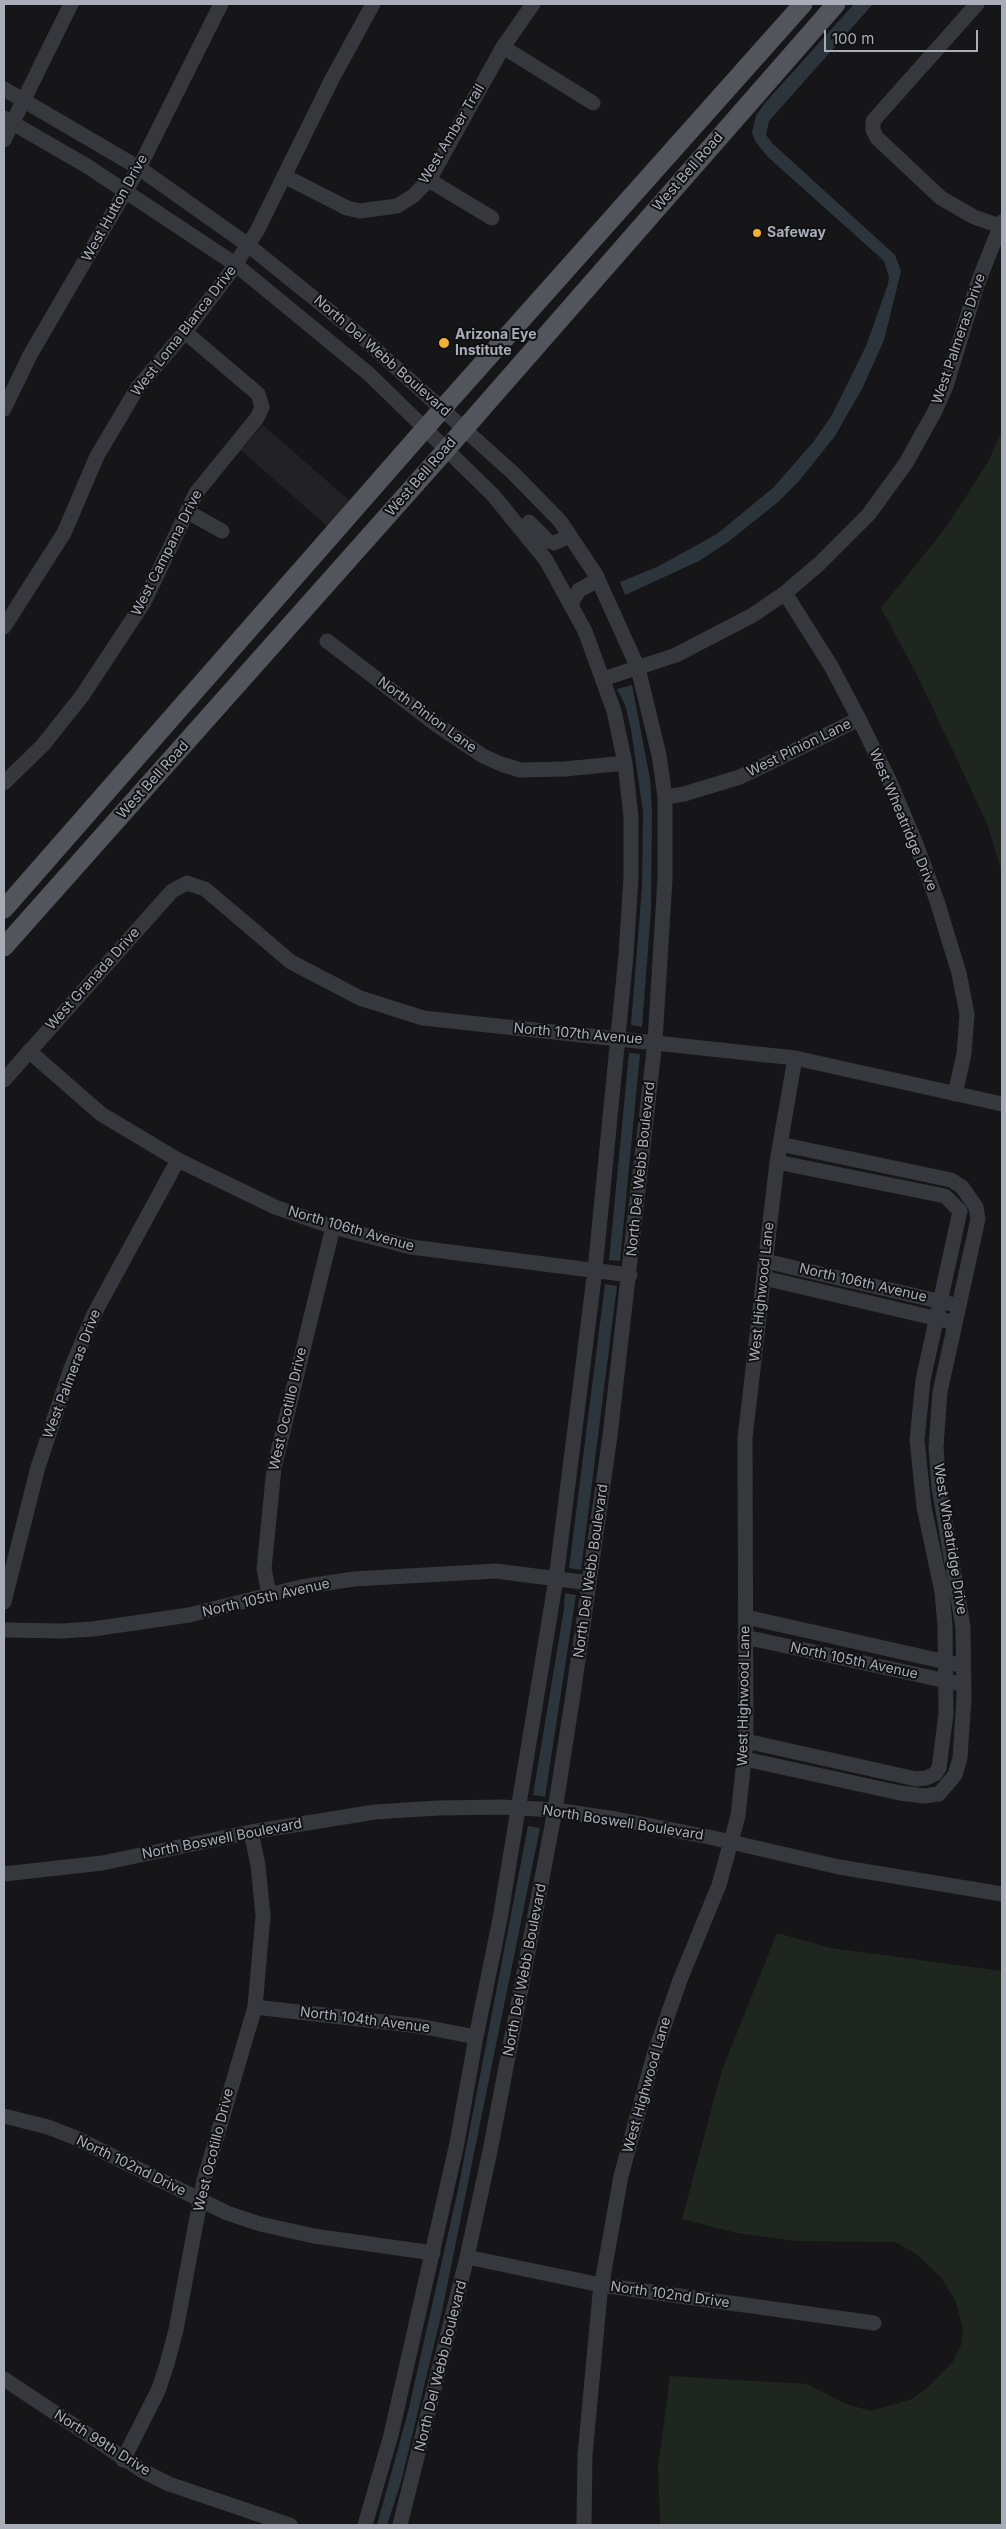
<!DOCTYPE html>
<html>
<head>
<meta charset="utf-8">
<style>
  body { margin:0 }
  #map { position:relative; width:1006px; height:2529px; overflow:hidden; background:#161618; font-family:Inter,sans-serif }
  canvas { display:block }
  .frame { position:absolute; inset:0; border:5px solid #a8adb8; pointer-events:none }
  .scale { position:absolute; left:824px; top:30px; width:154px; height:22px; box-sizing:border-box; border:2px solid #a8adb8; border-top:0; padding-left:6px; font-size:15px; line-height:18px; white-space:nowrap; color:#a8adb8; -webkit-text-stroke:4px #111113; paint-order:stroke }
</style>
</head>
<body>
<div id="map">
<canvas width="1006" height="2529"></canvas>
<div class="frame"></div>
<div class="scale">100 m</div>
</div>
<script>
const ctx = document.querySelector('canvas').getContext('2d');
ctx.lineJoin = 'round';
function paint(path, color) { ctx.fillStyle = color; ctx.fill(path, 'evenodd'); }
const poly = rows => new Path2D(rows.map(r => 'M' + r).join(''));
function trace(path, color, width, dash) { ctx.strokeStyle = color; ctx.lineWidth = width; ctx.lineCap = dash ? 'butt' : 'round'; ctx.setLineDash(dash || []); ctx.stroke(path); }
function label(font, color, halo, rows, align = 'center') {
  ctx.font = font + ' Inter,sans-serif'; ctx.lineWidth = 4; ctx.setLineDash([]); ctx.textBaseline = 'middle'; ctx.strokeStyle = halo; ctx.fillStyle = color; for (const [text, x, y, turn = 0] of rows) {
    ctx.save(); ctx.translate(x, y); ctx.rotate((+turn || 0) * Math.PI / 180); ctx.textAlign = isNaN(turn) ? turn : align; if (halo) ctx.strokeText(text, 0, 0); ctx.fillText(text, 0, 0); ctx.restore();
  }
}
paint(poly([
  [263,425,351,502,329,528,241,450]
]), '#222225');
paint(poly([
  [1002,431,1002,874,988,826,963,772,917,675,881,608,947,526,988,462],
  [777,1933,831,1948,1002,1971,1002,2525,660,2525,658,2467,670,2376,807,2384,846,2404,871,2411,912,2399,928,2387,952,2363,961,2345,963,2328,956,2302,941,2277,915,2253,895,2242,795,2241,737,2233,682,2219,722,2070]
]), '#1e261f');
paint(poly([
  [854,4,873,4,769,121,766,135,772,143,895,255,901,271,884,340,863,387,835,436,799,481,778,502,728,542,699,561,625,595,620,582,657,567,717,534,774,487,814,441,832,415,866,346,888,284,889,277,884,261,768,157,755,141,752,132,756,116,764,104],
  [632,685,650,779,652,810,651,910,642,1027,631,1025,642,887,643,812,631,729,625,705,617,689],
  [629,1053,640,1054,620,1261,609,1260],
  [605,1284,617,1286,581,1570,569,1568],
  [565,1593,576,1595,545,1797,533,1795,564,1609],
  [528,1826,540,1828,441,2316,401,2482,387,2525,377,2525,408,2412,458,2190]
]), '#2c353c');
trace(poly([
  [977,4,873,121,873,130,877,138,941,198,974,217,1000,226],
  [503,47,593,103],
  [4,89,139,168,248,245,362,337,513,473,560,521,596,575,638,668,659,755,665,797,665,879,655,1041,610,1436,573,1695,555,1810,490,2151,467,2257,400,2525],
  [4,118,87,166,235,264,369,374,493,495,546,560,585,631,614,711,625,763,631,817,631,877,626,955,595,1270,556,1579,500,1919,476,2037,457,2143,391,2435,365,2525],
  [4,140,71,4],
  [284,176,347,208,360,211,397,206,413,196,429,180,503,47,533,4],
  [429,180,492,218],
  [4,409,30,355,139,168,221,4],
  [188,512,222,531],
  [529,522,548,541,554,543,570,536],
  [785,593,831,666,859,719,889,780,916,844,937,901,959,973,967,1014,964,1054,955,1094],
  [571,604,579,590,598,580],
  [4,627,64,533,97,456,138,387,185,332,229,274,257,231,332,79,373,4],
  [327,641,437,725,483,756,501,764,520,770,565,769,625,763],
  [603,679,676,655,753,615,785,593,819,564,869,514,906,463,935,411,946,386,977,285,1002,222],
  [4,783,43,745,82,696,144,602,196,493,257,418,262,407,258,394,185,332],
  [665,797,684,794,740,777,859,719],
  [29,1051,101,1114,178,1160,275,1207,333,1227,411,1247,630,1275],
  [4,1080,172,891,187,883,205,889,291,962,360,998,423,1018,795,1058,1002,1104],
  [765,1261,951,1304],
  [764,1278,947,1321],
  [269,1594,264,1569,274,1468,333,1227],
  [4,1602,38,1467,70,1371,94,1314,178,1160],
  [746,1617,955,1664],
  [4,1630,62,1631,93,1629,189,1615,301,1587,354,1579,496,1571,589,1583],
  [745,1637,956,1683],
  [746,1741,916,1779,926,1778,935,1774,939,1768,946,1714,945,1626,942,1592,924,1507,917,1440,923,1380,960,1211,945,1196,777,1162],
  [745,1759,900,1793,924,1796,939,1794,955,1775,960,1758,964,1698,963,1627,939,1487,936,1447,940,1392,978,1219,976,1207,962,1187,951,1180,780,1144],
  [4,1874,102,1863,251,1832,375,1812,438,1808,502,1807,555,1810,616,1819,709,1837,839,1867,1002,1894],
  [255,2007,419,2026,476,2037],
  [4,2116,48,2127,76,2138,227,2213,260,2224,314,2236,433,2253],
  [467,2257,601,2285,874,2323],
  [4,2379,143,2471,169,2484,290,2525],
  [123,2460,158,2391,167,2364,176,2330,204,2180,255,2007,263,1916,258,1865,251,1832],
  [584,2525,585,2455,600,2294,621,2176,654,2055,680,1980,719,1885,738,1816,746,1741,745,1438,777,1162,795,1058]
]), '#37383d', 15);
trace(poly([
  [4,909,443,408,803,4],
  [4,947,437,460,836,4]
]), '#53555c', 19);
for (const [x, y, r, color] of [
  [757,233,5,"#f2b134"],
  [444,343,6,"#f2b134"]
]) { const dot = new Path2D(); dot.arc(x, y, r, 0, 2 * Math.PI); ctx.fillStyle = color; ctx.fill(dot); trace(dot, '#111113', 2); }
label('14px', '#a8adb8', '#111113', [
  ["West Amber Trail",452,134,-59],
  ["West Bell Road",688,172,-49],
  ["West Hutton Drive",115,208,-61],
  ["West Loma Blanca Drive",184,331,-52],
  ["West Palmeras Drive",959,339,-71],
  ["North Del Webb Boulevard",382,356,41],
  ["West Bell Road",421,477,-49],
  ["West Campana Drive",167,553,-63],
  ["North Pinion Lane",427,715,36],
  ["West Pinion Lane",799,748,-26],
  ["West Bell Road",153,780,-48],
  ["West Wheatridge Drive",903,820,67],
  ["West Granada Drive",93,979,-48],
  ["North 107th Avenue",578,1034,5],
  ["North Del Webb Boulevard",641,1169,-84],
  ["North 106th Avenue",351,1229,16],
  ["North 106th Avenue",863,1283,13],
  ["West Highwood Lane",762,1292,-84],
  ["West Palmeras Drive",72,1374,-69],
  ["West Ocotillo Drive",288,1409,-77],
  ["West Wheatridge Drive",950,1539,81],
  ["North Del Webb Boulevard",591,1571,-82],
  ["North 105th Avenue",266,1598,-13],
  ["North 105th Avenue",854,1661,12],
  ["West Highwood Lane",744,1696,-89],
  ["North Boswell Boulevard",623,1823,9],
  ["North Boswell Boulevard",222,1839,-11],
  ["North Del Webb Boulevard",525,1970,-79],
  ["North 104th Avenue",365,2020,7],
  ["West Highwood Lane",647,2085,-74],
  ["West Ocotillo Drive",214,2150,-76],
  ["North 102nd Drive",131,2166,26],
  ["North 102nd Drive",670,2295,8],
  ["North Del Webb Boulevard",441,2366,-76],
  ["North 99th Drive",102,2443,32]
]);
label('bold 14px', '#a8adb8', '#111113', [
  ["Safeway",767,233],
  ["Arizona Eye",455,335],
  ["Institute",455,351]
], 'left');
</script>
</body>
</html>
